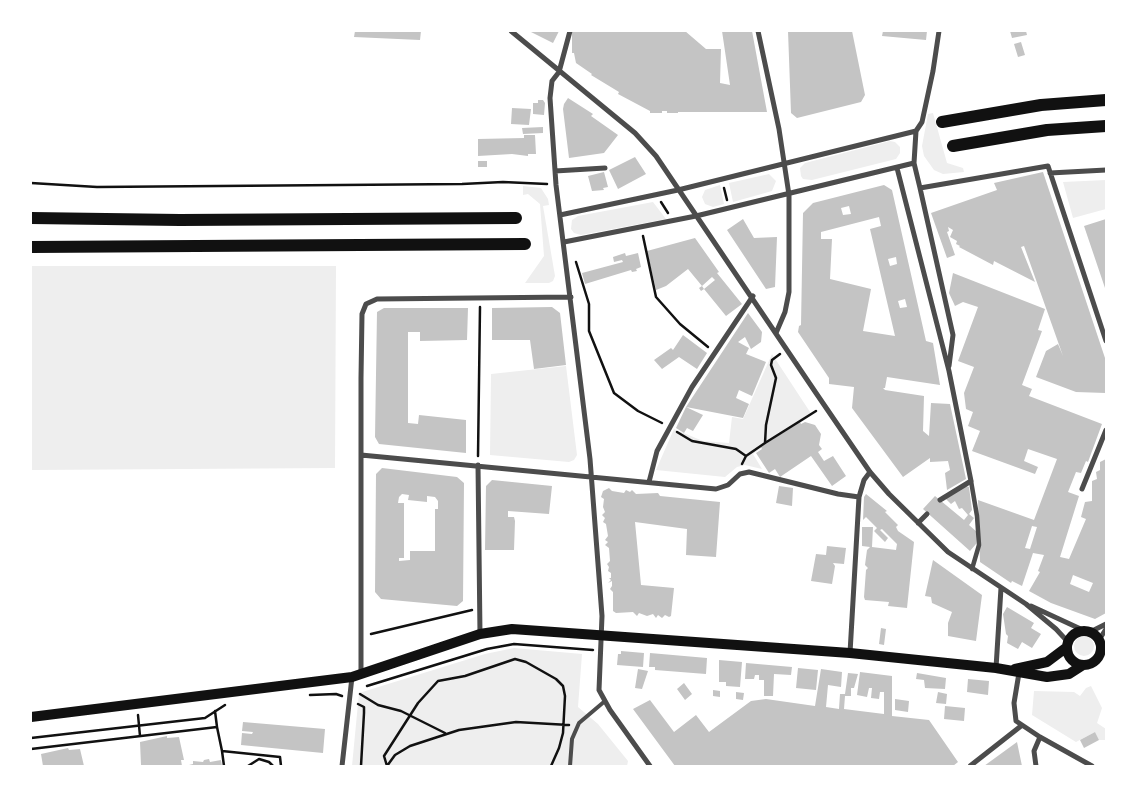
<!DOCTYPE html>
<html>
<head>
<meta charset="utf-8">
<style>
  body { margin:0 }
  #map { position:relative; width:1137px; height:797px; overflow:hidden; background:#fff; font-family:"Golos Text",sans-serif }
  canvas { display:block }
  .frame { position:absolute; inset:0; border:32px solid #fff; pointer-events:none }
</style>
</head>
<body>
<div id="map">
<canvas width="1137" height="797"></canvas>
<div class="frame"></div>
</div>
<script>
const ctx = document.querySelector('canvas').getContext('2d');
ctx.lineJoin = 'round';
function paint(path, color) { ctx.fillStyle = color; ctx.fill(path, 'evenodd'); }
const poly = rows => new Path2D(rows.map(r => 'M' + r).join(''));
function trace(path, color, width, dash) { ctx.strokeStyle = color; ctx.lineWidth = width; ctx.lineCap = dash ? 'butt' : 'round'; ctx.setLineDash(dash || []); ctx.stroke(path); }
paint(poly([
  [933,113,947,163,963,168,964,172,943,174,934,170,924,156,922,146,928,114],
  [890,141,895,142,900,147,900,153,896,159,812,180,803,179,801,176,800,168,805,163],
  [769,174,776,181,772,191,733,202,729,183],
  [1106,180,1106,209,1073,218,1063,182],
  [720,185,724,204,713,207,705,204,702,197,705,190],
  [523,186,541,188,548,199,549,205,543,206,555,276,553,281,549,283,525,283,544,256,540,204,528,194,523,195],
  [653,202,666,219,581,235,574,233,571,229,572,220,578,216],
  [31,266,336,266,335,468,31,470],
  [772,354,812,415,753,454,762,469,745,465,737,467,725,477,656,470,674,429,703,441,729,443,732,417,743,419],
  [566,366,577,455,574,460,569,462,490,455,491,374],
  '1074 646a10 10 0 1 1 20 0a10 10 0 1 1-20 0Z',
  [514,648,582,654,578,707,598,724,628,761,627,766,352,766,359,693,485,654],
  [1091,686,1102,708,1097,723,1106,729,1106,740,1099,740,1095,732,1076,742,1032,715,1034,691,1074,692,1080,696,1086,688]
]), '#eee');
paint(poly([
  [355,31,421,31,420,40,354,37],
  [529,31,559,31,553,43],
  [574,31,685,31,706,49,721,49,720,83,730,85,722,31,752,31,767,112,678,112,678,113,667,113,667,111,662,111,662,113,650,113,650,111,618,94,619,92,591,75,592,74,576,63,574,53,572,53,572,32],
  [788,31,852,31,865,95,861,102,797,118,791,113],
  [883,31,927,31,926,40,882,36],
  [1010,31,1026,31,1027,35,1012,38],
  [1021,42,1025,55,1018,57,1014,44],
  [568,98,593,114,591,116,618,135,604,153,569,158,563,109,564,104],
  [538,100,543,100,545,103,544,115,533,114,533,103,538,103],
  [512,108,531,109,529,125,511,124],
  [543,127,543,133,523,134,522,128],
  [524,135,535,135,536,154,528,154,528,156,512,154,478,156,478,139,524,138],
  [635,157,646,174,618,189,609,170],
  [478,161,487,161,487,167,478,167],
  [604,172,608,187,603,188,604,190,592,191,588,176],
  [1043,172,1106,361,1106,393,1076,392,1036,377,1046,351,1058,344,1063,356,1024,246,1021,247,1035,282,994,261,993,265,959,247,960,246,956,244,957,241,950,237,953,230,948,227,949,231,947,232,955,255,947,258,931,213,997,190,994,183],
  [884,185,892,190,926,341,933,343,940,385,887,377,885,388,883,388,885,390,924,396,923,431,929,436,931,403,950,404,966,479,947,490,945,473,950,470,948,461,930,462,930,458,903,477,852,408,854,387,829,384,829,378,798,332,799,326,801,325,803,213,813,203],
  [849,206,851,214,843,215,841,208],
  [879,217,881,226,870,229,895,336,863,331,871,289,830,279,832,239,821,239,821,232],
  [896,257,897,264,890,266,888,259],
  [905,299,907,307,900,308,898,301],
  [743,219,754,238,777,237,775,287,766,289,727,230],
  [1106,219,1106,288,1105,288,1084,226],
  [695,238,719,272,717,273,742,304,726,316,704,289,701,291,699,288,702,286,688,269,666,286,656,290,647,251],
  [712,277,715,280,704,289,702,286],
  [625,253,626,256,638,253,641,267,636,269,637,271,632,272,631,270,585,284,582,273,623,262,622,260,614,262,613,257],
  [953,273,1045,309,1038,330,1042,331,1022,385,1032,389,1029,396,1102,424,1088,462,1086,461,1081,473,1076,472,1068,492,1079,496,1060,557,1069,559,1086,519,1081,517,1085,502,1092,501,1092,481,1097,479,1096,472,1100,470,1100,462,1106,459,1106,613,1095,619,1051,603,1029,591,1040,572,1038,571,1044,555,1033,553,1022,586,1012,581,1011,583,980,562,978,500,1034,520,1057,459,1028,449,1024,461,1038,467,1035,474,972,451,980,431,968,426,973,412,966,409,964,393,974,367,958,361,978,307,963,302,955,306,949,293],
  [1032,526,1037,527,1030,549,1025,548],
  [1073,575,1093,583,1089,592,1070,584],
  [552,307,560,313,566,365,534,369,530,340,492,340,492,308],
  [468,308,467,340,420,341,420,332,408,332,408,423,418,424,419,415,466,420,466,453,379,444,375,437,377,312,384,308],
  [748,313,762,332,761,342,751,349,745,337,738,342,749,348,746,354,766,362,752,396,739,390,736,398,749,404,743,418,686,407],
  [683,335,707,353,697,369,679,357,662,369,654,360,671,348,673,350],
  [686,407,703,415,693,431,687,428,684,433,676,428],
  [800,422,801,424,805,422,815,425,821,434,819,445,822,449,818,452,824,461,833,456,846,476,832,486,811,456,780,477,775,469,769,473,756,453,762,449,761,447],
  [382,468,457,477,464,483,463,601,457,606,381,599,375,592,376,474],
  [402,494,409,495,408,500,427,502,427,496,435,497,438,501,438,509,435,509,435,551,410,551,410,560,399,561,399,558,404,558,404,503,398,503,399,497],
  [492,480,552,486,549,514,508,511,508,517,514,517,515,521,514,550,485,550,486,486],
  [779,486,793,488,792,506,776,503],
  [965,486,969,487,972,510,969,514,974,518,969,525,977,532,976,544,970,551,923,509,935,496,964,520,968,515,962,508,959,509,955,501,951,504,946,499],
  [609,488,612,491,624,493,626,490,630,492,632,490,636,494,658,493,660,496,720,502,716,557,686,555,687,529,635,522,641,585,674,588,671,616,669,617,665,615,662,618,658,615,656,618,653,614,647,616,639,613,637,616,633,612,616,613,613,611,613,592,610,589,612,586,612,581,608,583,611,580,609,578,611,578,611,573,608,571,609,567,607,564,610,561,609,548,605,545,608,542,605,540,608,536,606,524,603,522,605,518,602,515,605,512,603,507,604,499,601,497,603,491],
  [866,494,887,511,885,512,898,525,896,527,898,531,914,542,907,608,888,606,889,602,865,600,864,597,866,570,868,568,865,565,867,550,870,547,862,546,862,527,873,527,872,547,896,550,897,544,882,529,880,530,888,538,885,542,874,531,877,528,866,517,863,520,864,497],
  [827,546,846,548,844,564,833,563,835,566,832,584,811,581,816,554,826,555],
  [933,560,982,595,976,641,948,636,948,623,952,612,932,603,931,597,925,596],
  [1007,607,1034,623,1031,628,1041,634,1032,648,1022,642,1018,649,1007,643,1008,636,1006,634,1003,614],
  [881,628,886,629,884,645,879,644],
  [621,651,644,653,643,667,617,665,618,654,621,654],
  [650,653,707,658,706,674,655,670,655,667,649,667],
  [719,660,742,662,740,687,726,686,726,682,719,682],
  [746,663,792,667,791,675,774,674,773,696,764,696,764,680,759,680,759,675,755,675,754,679,745,679],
  [798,668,818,670,816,690,796,688],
  [638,669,648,671,642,689,635,688],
  [821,669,842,672,841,687,828,685,826,707,839,709,840,694,845,694,848,673,858,674,854,688,851,688,851,696,845,696,844,709,884,714,884,692,880,692,879,699,871,698,872,688,869,688,867,697,857,695,860,672,892,676,892,716,929,720,958,762,953,766,675,766,633,709,650,700,674,732,696,715,709,732,751,701,766,699,815,706],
  [917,673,946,678,945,689,925,688,924,680,916,679],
  [968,679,989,681,988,695,967,692],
  [684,683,692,694,685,700,677,689],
  [713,690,720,691,720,697,713,696],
  [736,692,744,693,743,700,736,699],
  [938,692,947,694,946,704,936,703],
  [895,699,909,701,908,712,895,710],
  [945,706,965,708,964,721,944,719],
  [243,722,325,729,323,753,241,745,242,733,252,734,253,732,242,731],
  [1095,732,1099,740,1084,748,1080,740],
  [167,736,167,738,179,737,184,760,181,760,182,766,141,765,140,742],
  [1017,742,1022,766,984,766],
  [68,748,69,750,80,749,84,766,43,766,41,754],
  [209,759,210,762,221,760,222,766,185,766,193,764,193,761,203,762,204,760]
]), '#c4c4c4');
trace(poly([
  [31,183,97,187,462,184,503,182,547,184],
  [724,188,727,200],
  [661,202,668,213],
  [643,236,656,297,680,324,708,347],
  [576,262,589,304,589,331,614,393,638,411,662,423],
  [677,432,692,441,736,449,746,456],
  [765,443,816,411],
  [478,456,480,307],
  [742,464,746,456,765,443,766,425,776,378,771,365,772,360,780,354],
  [371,634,472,610],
  [367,686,487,649,514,644,593,650],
  [360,694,378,705,401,711,445,733],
  [310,695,336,694,342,696],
  [358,704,364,707,364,713,361,766],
  [138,715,140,736],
  [217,727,222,751,280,757,281,766],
  [31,738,205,718,225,705],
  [31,749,217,727,215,711],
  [222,751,224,766],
  [248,766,259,759,269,762,273,766],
  [387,766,384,756,418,703,438,681,465,676,515,659,526,662,556,679,563,686,565,696,563,733,559,748,551,766],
  [387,766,395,755,410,746,459,730,516,722,569,725]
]), '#111', 2.5);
trace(poly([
  [570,766,572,739,579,723,605,701]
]), '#4c4c4c', 4);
trace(poly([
  [971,481,977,516,979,545,972,569]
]), '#4c4c4c', 4.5);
trace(poly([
  [511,31,635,133,656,156,816,393,870,472,889,494,948,552,1026,604,1056,629,1068,642],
  [570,31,559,72,552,81,550,98,556,185,590,459,602,616,599,690,610,710,650,766],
  [758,31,779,129,789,195,789,292,785,312,776,333],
  [939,31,933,71,922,122,916,131,914,163,920,188,1048,166,1106,341],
  [897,168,949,371,971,481,940,500],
  [555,171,605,168],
  [1050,173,1106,170],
  [920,188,953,335,949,366],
  [560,215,678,190,916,131],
  [564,242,696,216,914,163],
  [361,455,716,489,728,485,740,474,749,472,838,494,859,497,864,480,870,472],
  [478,465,480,634],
  [649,482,657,451,692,387,753,296],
  [1082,489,1106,430],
  [918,523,927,514],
  [1031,606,1085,631],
  [1090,632,1106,624],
  [1099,640,1106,629],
  [850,653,859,497],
  [996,668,1001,588],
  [361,673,361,378,362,314,366,304,377,299,571,297],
  [1019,673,1014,703,1016,721,1040,737,1092,766],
  [342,766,352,677],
  [970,766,1021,726],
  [1036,766,1034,751,1040,737]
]), '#4c4c4c', 5);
trace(poly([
  '1067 648a17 17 0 1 1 34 0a17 17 0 1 1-34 0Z',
  [1015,669,1047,662,1067,647],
  [31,717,352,677,480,634,512,629,850,653,996,668,1047,677,1069,674,1083,665]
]), '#111', 10);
trace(poly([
  [942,122,1041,105,1106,100],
  [953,146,1047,130,1106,126],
  [31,218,180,220,516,218],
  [31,247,525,244]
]), '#111', 12);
</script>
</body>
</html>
